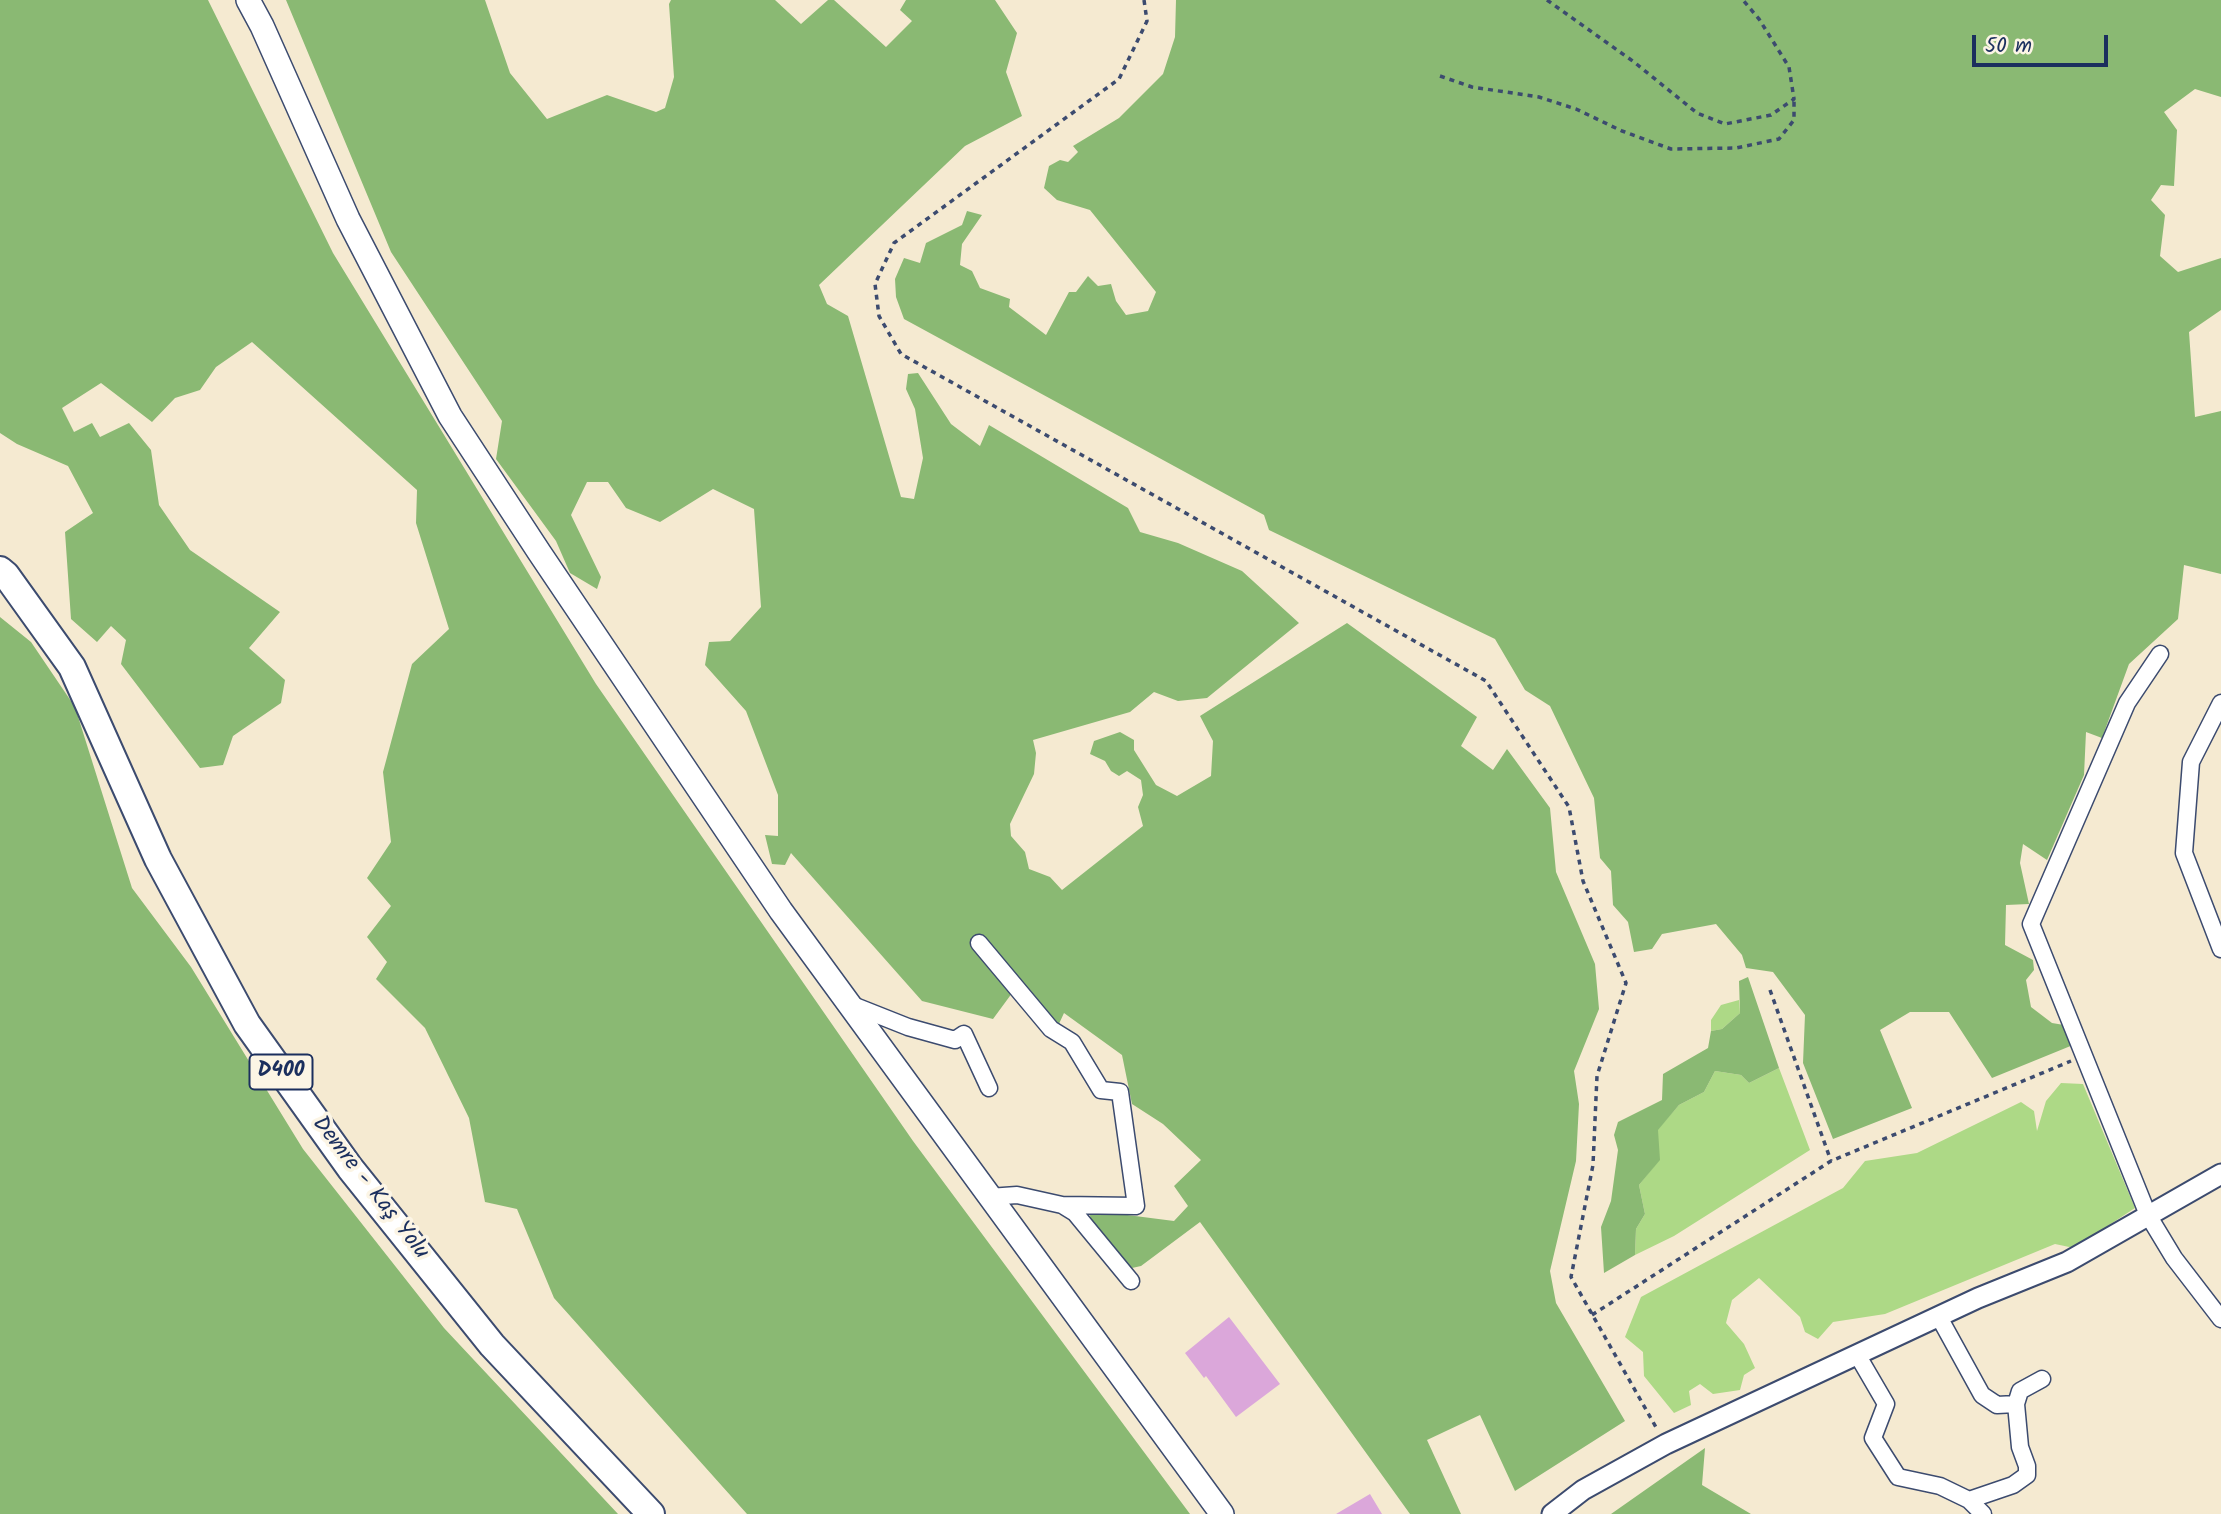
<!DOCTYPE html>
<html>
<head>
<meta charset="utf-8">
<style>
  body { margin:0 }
  #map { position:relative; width:2221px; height:1514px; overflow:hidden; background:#f5ead1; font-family:Kalam,sans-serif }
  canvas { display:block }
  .scale { position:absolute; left:1972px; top:35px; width:136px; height:32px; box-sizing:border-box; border:4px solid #1b2f5e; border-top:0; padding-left:9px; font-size:21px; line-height:24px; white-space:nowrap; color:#1b2f5e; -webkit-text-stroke:5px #fcf5e5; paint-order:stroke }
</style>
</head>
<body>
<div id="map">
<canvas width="2221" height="1514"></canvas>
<div class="scale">50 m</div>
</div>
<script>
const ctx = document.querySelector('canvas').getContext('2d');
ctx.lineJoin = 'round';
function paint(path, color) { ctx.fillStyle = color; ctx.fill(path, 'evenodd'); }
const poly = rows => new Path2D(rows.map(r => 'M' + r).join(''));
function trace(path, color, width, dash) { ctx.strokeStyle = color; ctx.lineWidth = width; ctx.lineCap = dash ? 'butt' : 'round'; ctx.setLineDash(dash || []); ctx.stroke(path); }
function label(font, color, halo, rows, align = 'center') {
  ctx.font = font + ' Kalam,sans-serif'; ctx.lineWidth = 7; ctx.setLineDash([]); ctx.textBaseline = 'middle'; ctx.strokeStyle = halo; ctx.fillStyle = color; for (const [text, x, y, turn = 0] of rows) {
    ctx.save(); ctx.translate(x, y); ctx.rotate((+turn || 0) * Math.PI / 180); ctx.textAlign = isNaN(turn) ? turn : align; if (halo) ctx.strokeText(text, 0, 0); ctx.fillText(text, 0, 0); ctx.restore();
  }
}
paint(poly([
  [1739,1000,1740,1013,1722,1029,1711,1031,1711,1020,1721,1005],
  [1779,1068,1810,1150,1674,1236,1635,1255,1636,1229,1645,1214,1639,1185,1659,1160,1657,1130,1679,1105,1704,1092,1715,1071,1741,1075,1749,1083],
  [2061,1083,2083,1084,2135,1208,2074,1248,2055,1244,1885,1314,1833,1322,1818,1339,1805,1332,1800,1317,1759,1278,1732,1300,1726,1323,1744,1344,1755,1368,1744,1375,1740,1390,1713,1394,1700,1384,1689,1391,1691,1405,1674,1413,1644,1376,1643,1352,1625,1337,1641,1297,1843,1188,1865,1161,1917,1153,2021,1102,2034,1111,2037,1131,2046,1101]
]), '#add986');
paint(poly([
  [0,0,208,0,333,253,596,684,913,1141,1190,1514,747,1514,554,1298,517,1209,485,1202,469,1118,425,1028,376,979,387,962,367,937,391,906,367,878,391,842,383,772,412,664,449,629,416,523,417,490,252,342,216,367,200,390,175,398,152,422,101,383,62,408,74,432,92,423,100,437,129,423,151,450,159,505,190,550,280,612,249,648,285,680,281,703,233,736,223,765,200,768,121,664,126,640,111,626,97,642,71,619,65,532,93,513,68,466,17,444,0,433],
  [286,0,485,0,510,73,547,119,607,95,656,112,665,108,674,77,669,4,671,0,775,0,801,24,828,0,834,0,886,47,912,21,900,10,906,0,995,0,1017,33,1006,72,1022,116,965,146,819,285,827,304,848,316,901,497,914,499,923,458,915,409,906,389,908,374,918,373,951,424,980,446,989,425,1128,508,1140,532,1178,543,1242,571,1299,623,1207,698,1178,701,1154,692,1130,712,1033,740,1036,753,1034,774,1010,824,1011,836,1025,852,1029,869,1050,877,1062,890,1143,826,1138,807,1143,795,1141,780,1127,771,1119,776,1111,771,1105,761,1090,754,1094,741,1120,732,1134,740,1134,750,1156,785,1177,796,1211,776,1213,741,1200,716,1347,623,1477,717,1461,746,1493,770,1507,749,1550,808,1556,872,1595,964,1599,1009,1574,1071,1579,1104,1576,1161,1550,1271,1556,1303,1625,1421,1515,1491,1480,1415,1427,1440,1461,1514,1410,1514,1200,1222,1141,1266,1132,1268,1091,1223,1090,1215,1096,1211,1174,1221,1188,1206,1174,1186,1201,1160,1163,1124,1132,1104,1122,1055,1064,1013,1058,1026,1018,985,993,1019,922,1001,791,853,785,865,772,864,765,835,778,836,778,795,746,711,705,665,709,642,730,641,761,607,754,509,713,489,660,522,626,508,608,482,587,482,571,515,601,577,597,589,570,573,556,541,496,459,502,421,391,252],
  [1176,0,2221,0,2221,97,2195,89,2164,112,2177,130,2174,186,2161,185,2151,200,2165,215,2160,256,2178,272,2221,258,2221,310,2189,332,2195,417,2221,411,2221,574,2184,565,2178,619,2129,664,2102,738,2086,732,2084,775,2047,860,2023,844,2020,863,2029,904,2006,905,2005,945,2033,960,2034,970,2026,980,2031,1007,2052,1023,2064,1025,2073,1045,1992,1078,1949,1012,1910,1012,1880,1030,1912,1108,1833,1139,1803,1063,1805,1015,1773,972,1746,968,1742,955,1716,924,1662,934,1652,949,1634,952,1628,922,1613,905,1611,871,1600,858,1594,798,1550,706,1525,690,1495,639,1269,530,1264,515,904,319,896,297,895,279,904,258,920,263,926,243,962,225,967,211,982,215,962,244,960,265,972,271,980,288,1010,299,1009,307,1046,335,1069,292,1076,292,1088,276,1098,286,1111,284,1116,301,1126,315,1148,311,1156,292,1090,210,1057,200,1044,188,1049,166,1060,160,1068,162,1078,152,1073,146,1119,118,1163,74,1175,37],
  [0,617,31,642,75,707,132,888,191,967,303,1149,444,1328,618,1514,0,1514],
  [1748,977,1779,1068,1749,1083,1741,1075,1715,1071,1704,1092,1679,1105,1658,1130,1660,1160,1639,1185,1645,1214,1636,1229,1635,1255,1604,1273,1601,1227,1611,1201,1618,1150,1614,1135,1618,1122,1662,1100,1663,1074,1708,1048,1711,1031,1722,1029,1740,1013,1739,981],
  [1705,1448,1702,1485,1751,1514,1611,1514]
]), '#8ab973');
paint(poly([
  [1229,1317,1280,1384,1236,1417,1206,1376,1204,1378,1185,1353],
  [1370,1494,1382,1514,1336,1514]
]), '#dba7da');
const minor = poly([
  [2160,654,2127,703,2031,924,2148,1215,2174,1258,2221,1319],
  [2221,703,2191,762,2184,853,2221,949],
  [979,943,1051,1029,1072,1042,1101,1090,1120,1092,1136,1206,1062,1205],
  [850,1004,908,1027,955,1040,964,1034,989,1088],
  [989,1197,1017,1195,1062,1205,1075,1213,1131,1281],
  [1939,1317,1982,1395,1997,1405,2016,1404],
  [1858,1356,1886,1404,1873,1438,1898,1477,1940,1486,1969,1500,1983,1514],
  [1969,1500,2013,1485,2027,1475,2027,1466,2020,1447,2016,1404,2020,1391,2042,1379]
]);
const tertiary = poly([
  [1552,1514,1583,1490,1666,1444,1978,1298,2067,1262,2221,1174]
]);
const secondary = poly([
  [248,0,262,26,348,219,450,416,539,552,781,911,1222,1514]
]);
const trunk = poly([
  [0,570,6,575,72,667,158,859,247,1024,350,1168,492,1345,651,1514]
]);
trace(minor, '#3c4b6f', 19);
trace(tertiary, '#3c4b6f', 23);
trace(secondary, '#3c4b6f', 26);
trace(trunk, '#3c4b6f', 30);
trace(poly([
  [1144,0,1147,21,1119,79,894,243,875,284,879,316,901,354,1486,681,1569,807,1583,881,1626,983,1597,1076,1593,1165,1571,1277,1657,1429],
  [1547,0,1634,62,1697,113,1725,124,1771,115,1794,99,1789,67,1759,19,1743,0],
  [1440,76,1472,87,1539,97,1576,109,1622,131,1671,149,1736,148,1779,139,1794,120,1794,99],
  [1770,990,1831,1161],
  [1592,1315,1831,1161,2071,1061]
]), '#3c4b6f', 3.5, [5, 5]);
trace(minor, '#fff', 16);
trace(tertiary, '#fff', 19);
trace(secondary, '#fff', 23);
trace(trunk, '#fff', 26);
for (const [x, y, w] of [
  [281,1072,63]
]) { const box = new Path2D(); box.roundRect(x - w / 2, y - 17.5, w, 35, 5); ctx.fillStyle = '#fcf5e5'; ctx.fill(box); trace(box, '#1b2f5e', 2); }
label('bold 21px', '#1b2f5e', null, [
  ["D400",281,1072]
]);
label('23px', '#1b2f5e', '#fcf5e5', [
  ["Demre - Kaş Yolu",369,1189,52]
]);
</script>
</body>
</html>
